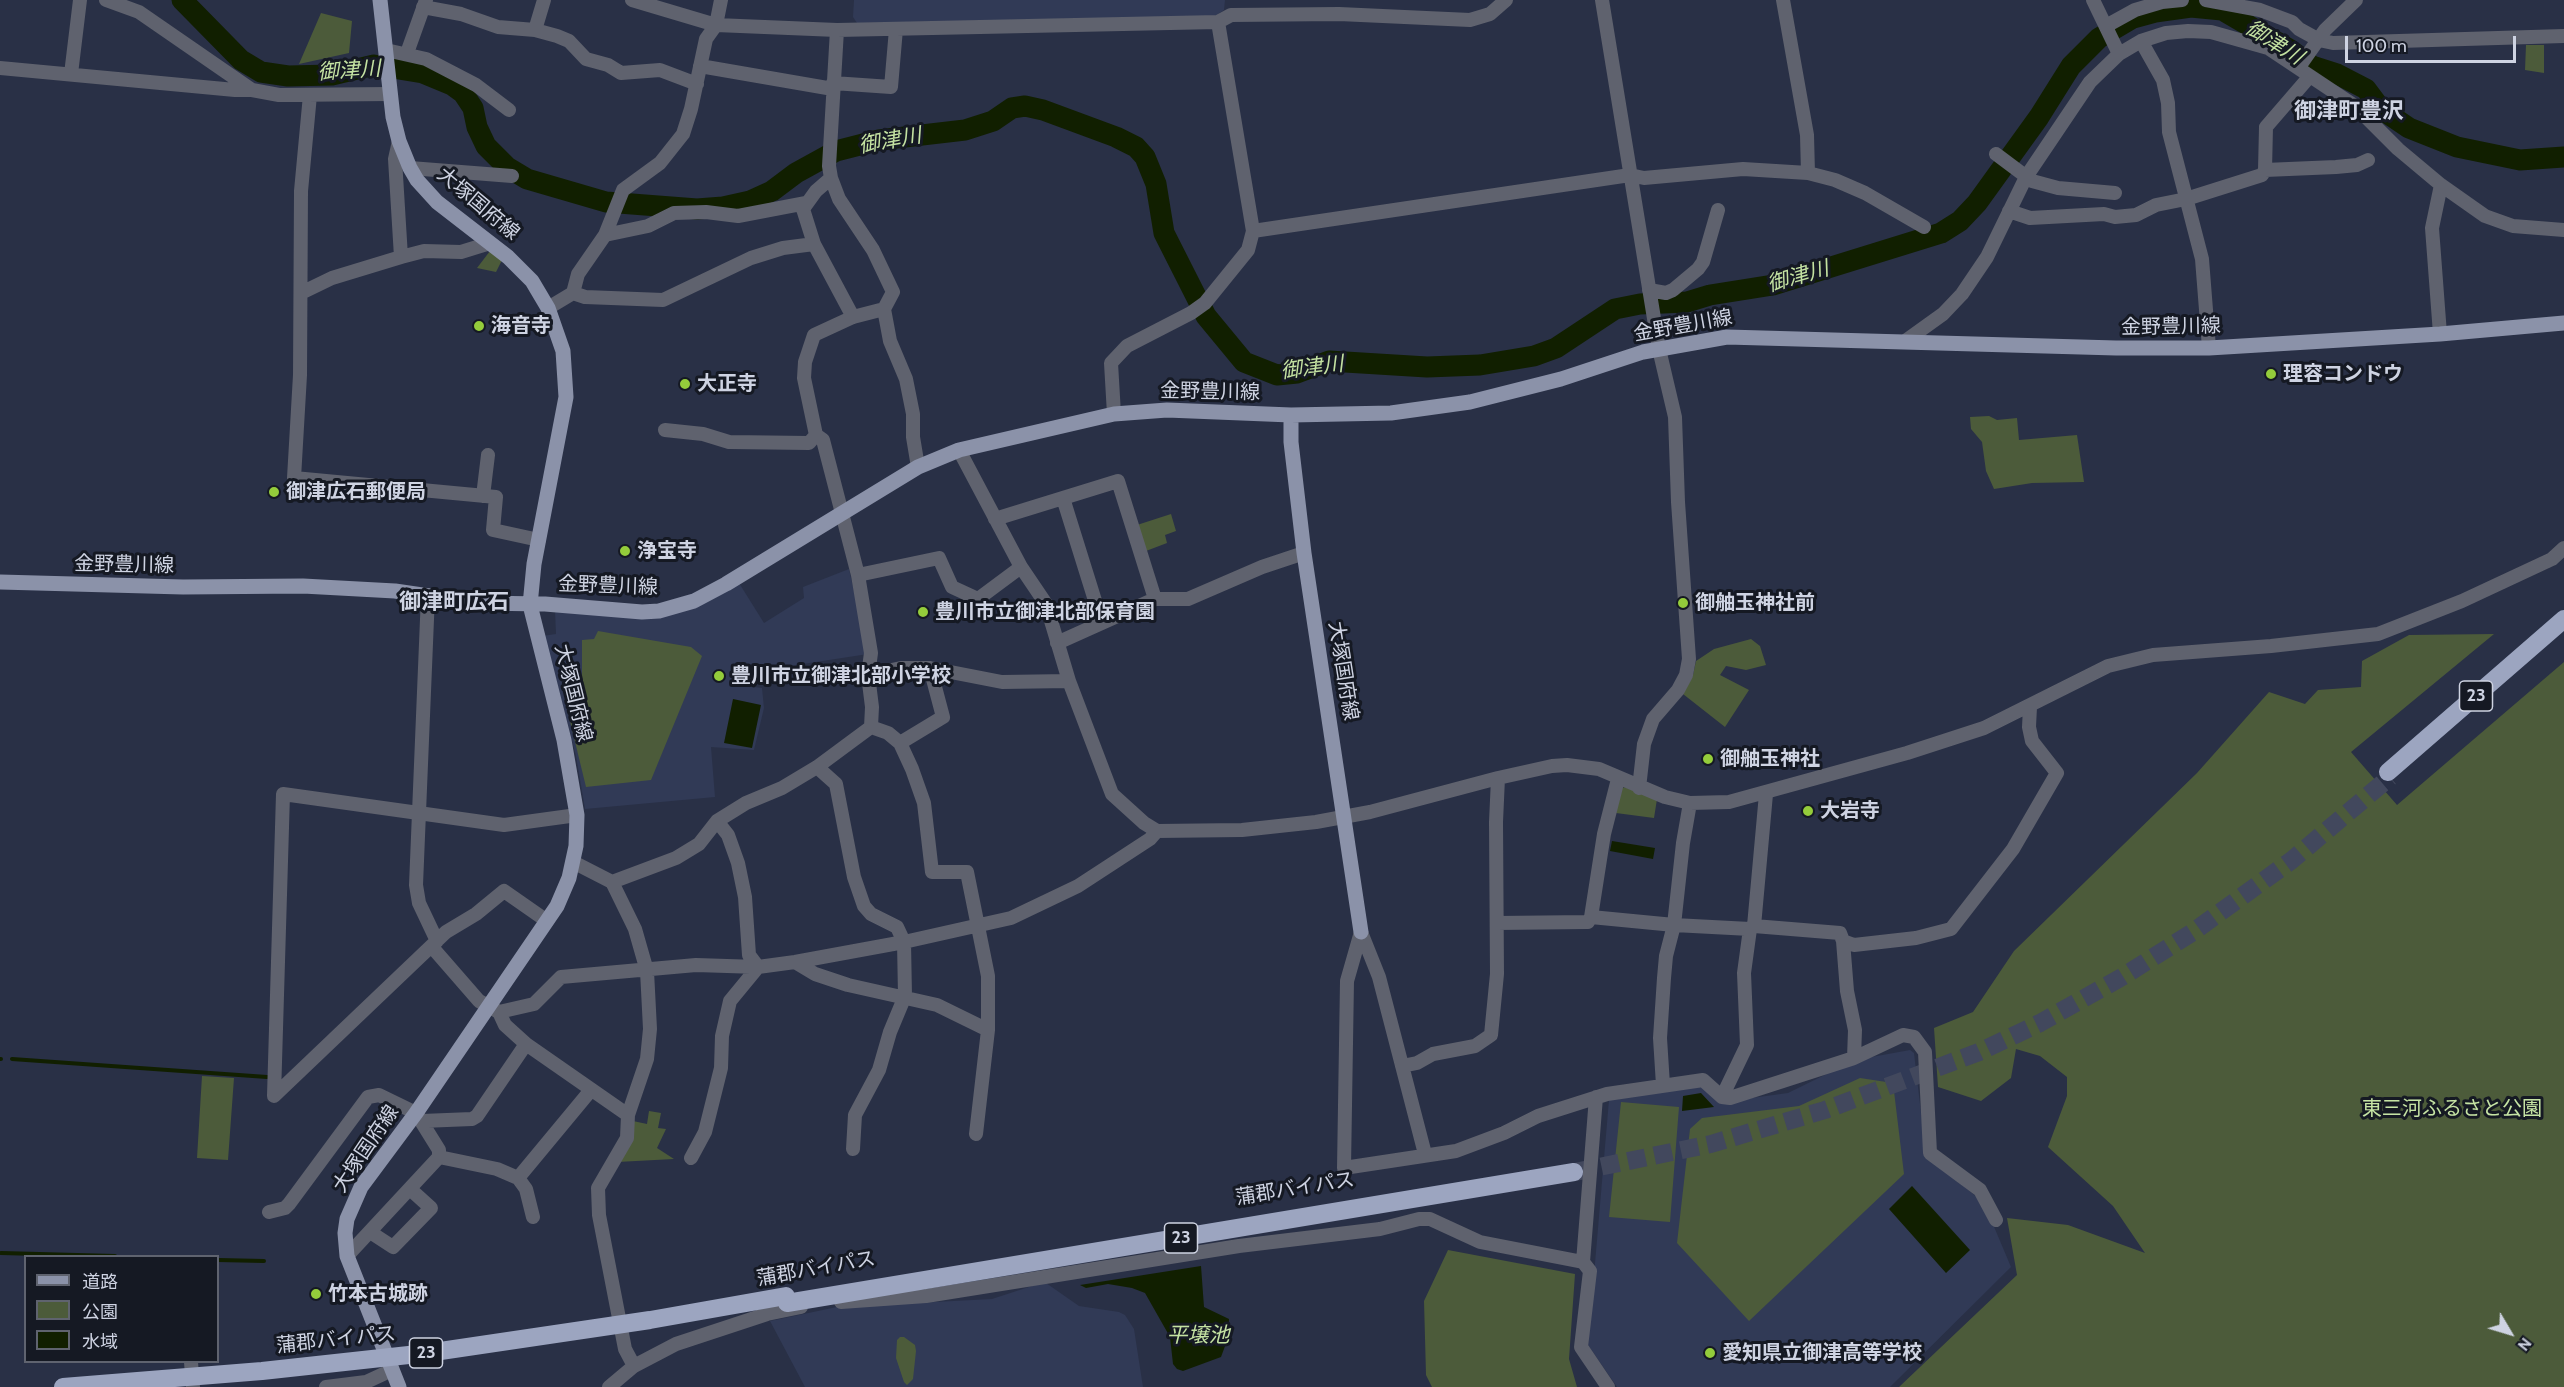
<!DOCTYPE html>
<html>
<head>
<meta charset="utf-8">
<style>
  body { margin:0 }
  #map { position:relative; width:2564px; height:1387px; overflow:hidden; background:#293046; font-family:Cabin,"Noto Sans JP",sans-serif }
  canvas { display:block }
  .legend { position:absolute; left:24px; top:1255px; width:195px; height:108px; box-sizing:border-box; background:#151923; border:2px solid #5f636f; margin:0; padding:8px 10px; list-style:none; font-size:18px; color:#ced3e2 }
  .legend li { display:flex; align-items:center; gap:12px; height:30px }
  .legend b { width:30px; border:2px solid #5f636f }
  .north { position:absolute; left:2480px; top:1303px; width:60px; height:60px; -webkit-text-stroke:4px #151923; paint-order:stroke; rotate:128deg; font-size:16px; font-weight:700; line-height:24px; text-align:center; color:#ced3e2 }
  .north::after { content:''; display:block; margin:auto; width:21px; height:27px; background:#ced3e2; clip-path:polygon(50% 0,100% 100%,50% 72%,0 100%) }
  .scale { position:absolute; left:2345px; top:36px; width:171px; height:27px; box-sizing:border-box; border:3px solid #ced3e2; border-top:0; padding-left:8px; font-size:18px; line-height:21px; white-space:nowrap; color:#ced3e2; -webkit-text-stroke:4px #151923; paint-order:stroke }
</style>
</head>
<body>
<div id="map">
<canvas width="2564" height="1387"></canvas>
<ul class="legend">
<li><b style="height:8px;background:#8b92a9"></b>道路</li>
<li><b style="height:16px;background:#4c5b3a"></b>公園</li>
<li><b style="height:16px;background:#111f00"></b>水域</li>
</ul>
<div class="north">N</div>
<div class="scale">100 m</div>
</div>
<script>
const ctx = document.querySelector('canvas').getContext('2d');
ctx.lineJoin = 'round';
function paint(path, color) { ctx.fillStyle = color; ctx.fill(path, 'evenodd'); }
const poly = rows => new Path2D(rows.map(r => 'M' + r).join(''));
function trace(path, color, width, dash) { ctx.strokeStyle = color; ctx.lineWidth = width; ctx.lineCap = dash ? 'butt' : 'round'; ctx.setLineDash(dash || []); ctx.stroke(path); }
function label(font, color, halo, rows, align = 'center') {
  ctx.font = font + ' Cabin,"Noto Sans JP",sans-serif'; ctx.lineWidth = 6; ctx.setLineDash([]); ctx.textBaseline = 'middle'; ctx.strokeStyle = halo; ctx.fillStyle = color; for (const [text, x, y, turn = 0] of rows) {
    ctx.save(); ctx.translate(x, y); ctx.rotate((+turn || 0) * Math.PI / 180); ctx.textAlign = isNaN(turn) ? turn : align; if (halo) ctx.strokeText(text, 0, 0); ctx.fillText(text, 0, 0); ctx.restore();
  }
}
paint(poly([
  [854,0,1225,0,1224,10,1215,16,857,23,853,17],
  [849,569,868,654,751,672,754,687,762,688,764,708,754,750,711,747,715,797,585,809,576,756,557,683,542,636,556,634,555,611,663,614,739,583,764,623,804,598,803,587],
  [1910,1050,1914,1053,1926,1155,1984,1203,2011,1267,1890,1387,1617,1387,1588,1345,1609,1100,1699,1084,1722,1102,1788,1093,1855,1060],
  [1041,1283,1046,1283,1079,1306,1119,1312,1125,1315,1134,1329,1143,1387,805,1387,770,1321,837,1307,992,1299]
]), '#313a56');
paint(poly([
  [321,13,352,21,349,53,299,64],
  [2526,45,2544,45,2544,73,2525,70],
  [490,251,502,260,496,272,477,268],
  [1989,416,1997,420,2017,418,2019,440,2077,435,2084,482,2032,483,1994,489,1986,471,1982,442,1971,429,1970,417],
  [1171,514,1176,531,1165,535,1167,543,1146,551,1137,525],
  [598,631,691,647,702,656,651,780,586,787,569,717,582,713,582,640,594,639],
  [2494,634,2351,752,2397,805,2564,662,2564,1387,1899,1387,2017,1275,2007,1218,2068,1225,2145,1253,2113,1206,2048,1147,2067,1096,2067,1077,2040,1056,2016,1049,2011,1078,1981,1101,1938,1087,1934,1028,1973,1012,2014,951,2197,773,2269,692,2305,704,2318,690,2361,687,2362,661,2409,635],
  [1751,639,1760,646,1766,665,1746,670,1726,666,1720,675,1749,690,1725,727,1683,694,1693,675,1696,661,1714,649],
  [1625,787,1657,799,1654,818,1616,813,1620,789],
  [202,1076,234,1078,228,1160,197,1158],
  [1860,1078,1893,1083,1904,1174,1749,1321,1677,1243,1690,1129,1702,1118,1799,1106],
  [1621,1102,1679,1107,1670,1222,1609,1217],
  [649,1111,661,1113,658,1128,666,1129,657,1148,674,1159,617,1162,633,1121,647,1124],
  [1448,1250,1575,1274,1569,1359,1577,1387,1432,1387,1426,1375,1424,1301],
  [900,1337,904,1337,915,1345,916,1351,913,1379,907,1385,904,1382,896,1358,897,1340]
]), '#4c5b3a');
paint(poly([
  [733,699,761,705,752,748,724,743],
  [1612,841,1655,848,1653,859,1610,851],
  [1701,1093,1714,1107,1682,1111,1683,1096],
  [1912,1186,1970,1250,1946,1273,1889,1209],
  [1201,1266,1204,1307,1229,1319,1228,1338,1221,1357,1183,1371,1177,1369,1173,1364,1170,1337,1145,1293,1132,1288,1108,1284,1086,1288,1080,1285]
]), '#111f00');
trace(poly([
  [0,1059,1,1059],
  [12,1059,267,1077],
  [1,1253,115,1256],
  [218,1260,264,1261]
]), '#111f00', 4);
trace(poly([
  [182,0,241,60,261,72,288,76,332,75,374,65,423,73,452,85,463,93,473,108,477,127,486,146,507,167,527,179,606,202,697,209,723,207,750,201,772,191,796,173,836,151,879,140,965,130,993,121,1012,108,1025,106,1043,110,1116,137,1136,147,1145,157,1156,184,1164,233,1206,316,1244,362,1277,375,1297,373,1329,361,1427,367,1480,365,1534,356,1556,348,1615,309,1640,304,1687,302,1710,295,1773,285,1941,233,1960,221,1977,203,2039,117,2071,66,2099,38,2133,18,2155,12,2191,7,2222,10,2289,49,2312,66,2337,74,2366,89,2381,109,2409,128,2457,147,2520,160,2564,157]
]), '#111f00', 21);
trace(poly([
  [1575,1172,1711,1144,1825,1110,1979,1052,2040,1023,2122,977,2193,932,2292,860,2390,777]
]), '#42485d', 18, [18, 9]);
trace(poly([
  [106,0,139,12,252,90,279,95,390,94],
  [632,0,716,25,837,30,1218,22,1231,15,1339,14,1470,20,1490,14,1506,0],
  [1602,0,1659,349,1675,417,1678,502,1689,659,1686,675,1678,690,1653,719,1644,744,1639,788],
  [1783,0,1807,135,1808,173],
  [2093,0,2119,54],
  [2206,0,2260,10,2292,22,2299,29,2319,40,2333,43,2564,36],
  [423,7,461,14,498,27,535,30,557,36,569,41,586,59,608,65,621,73,660,70,697,84],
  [2106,26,2135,10,2162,2,2182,0],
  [535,30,544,0],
  [837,30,829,166,831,178,839,199,873,250,893,292,884,309,890,341,906,379,913,414,913,437,918,467],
  [2141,41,2163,80,2168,103,2169,132,2202,259,2209,348],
  [386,50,426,59,476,85,509,110],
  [407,53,426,0],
  [700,66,833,89],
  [2299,67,2325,30,2356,0],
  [0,68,235,90,252,90],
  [71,74,80,0],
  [833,83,891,87,896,29],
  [310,95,301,191,300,375,294,478,496,497,493,530,539,540],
  [399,141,395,159,401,257],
  [1996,154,2032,181,2058,188,2115,193],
  [410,168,512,176],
  [2265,170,2266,127,2310,76],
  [831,178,816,191,803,209,814,244,853,317],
  [2009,211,2030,218,2104,214,2115,217,2136,215,2156,205,2186,199,2262,175,2265,170,2336,167,2357,165,2368,160],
  [1253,231,1630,175,1644,178,1743,169,1808,173,1835,180,1865,193,1924,227],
  [605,235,648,226,674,213,706,212,738,216,806,203],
  [1649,290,1666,293,1673,290,1698,269,1703,262,1718,210],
  [301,293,332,278,401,257,424,251,461,252,490,243],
  [573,293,578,274,605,235,623,190,660,163,683,134,691,109,706,39,716,25,721,0],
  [548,308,573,293,585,297,663,300,751,258,783,248,814,244],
  [2440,334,2432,228,2441,185],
  [1904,342,1943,314,1962,294,1987,257,2026,177,2090,82,2119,54,2141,41,2166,33,2188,31,2211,32,2268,48,2355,106,2398,149,2441,185,2485,216,2513,226,2564,230],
  [1114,414,1111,363,1127,346,1191,313,1205,303,1248,250,1253,231,1218,22],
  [665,430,703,434,729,442,809,443,816,435],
  [959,450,1021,567,1046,604,1069,681,1112,794,1144,823,1157,831],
  [483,496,488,455],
  [1063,498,1102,623],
  [995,519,1118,481,1155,599],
  [858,575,939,558,952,587,978,599,1021,567],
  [428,595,416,885,419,903,437,941],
  [1057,643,1155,599,1188,599,1262,567,1304,553],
  [868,675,901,668,930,668,1002,682,1069,681],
  [871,727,888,733,900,743,912,769,924,803,932,872,967,872,988,976,988,1030,976,1134],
  [900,743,943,717,930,668],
  [817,767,836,784,854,877,864,906,871,914,897,927,904,942,905,996,890,1032,879,1070,855,1115,853,1149],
  [573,862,612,882,635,929,647,971,650,1029,647,1059,628,1115,627,1138,598,1188,599,1215,625,1349,634,1366],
  [612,882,676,858,699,844,717,821,746,803,782,788,817,767,871,727,872,707,868,675,871,653,858,575,823,440,816,435,804,378,805,362,814,335,853,317,884,309],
  [1591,917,1674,925,1750,929,1754,926,1840,933,1843,941,1854,945,1916,938,1951,929,2013,849,2057,773,2032,741,2029,727,2030,707],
  [1497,923,1588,922,1591,917,1604,834,1618,779],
  [1754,926,1766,794],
  [1361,932,1347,981,1344,1168,1456,1151,1504,1133,1538,1116,1607,1094,1703,1080,1722,1097,1730,1098,1854,1058,1903,1035,1914,1037,1925,1052,1930,1153,1980,1190,1996,1220],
  [1361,932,1379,977,1425,1154],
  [1843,941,1847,991,1855,1030,1854,1058],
  [432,947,479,1001,499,1012,505,1025,526,1044,628,1115],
  [795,962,815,974,848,985,937,1005,988,1030],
  [499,1012,534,1004,561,977,696,965,758,967,795,962,904,942,1011,918,1078,886,1150,839,1157,831,1242,830,1316,822,1370,812,1498,778,1552,766,1567,765,1599,769,1665,797,1690,803,1729,802,1907,753,1984,728,2108,666,2153,655,2271,646,2378,634,2462,601,2552,559,2564,548],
  [1402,1066,1417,1063,1433,1054,1475,1046,1491,1035,1497,974,1496,822,1498,778],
  [1663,1085,1660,1038,1664,978,1666,956,1674,925,1683,843,1690,803],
  [274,1096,283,794,504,825,577,815],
  [274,1096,446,932,476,914,504,891,547,921],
  [1722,1097,1747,1045,1744,973,1750,929],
  [422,1121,472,1119,477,1116,526,1044],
  [439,1157,497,1169,518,1178,526,1189,533,1217],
  [691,1158,705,1132,721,1068,722,1036,730,1001,758,967,749,955,745,897,738,863,728,835,717,821],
  [518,1178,591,1090],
  [269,1212,285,1208,289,1204,368,1097,379,1095,416,1113,439,1150,439,1157,347,1256],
  [370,1232,393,1247,431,1208,410,1189],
  [1583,1262,1596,1097],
  [841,1302,926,1296,1239,1246,1380,1229,1419,1219,1430,1219,1480,1242,1583,1262,1590,1271,1581,1347,1608,1387],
  [191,1362,193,1387],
  [326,1387,366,1382,392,1370],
  [609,1387,634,1366,676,1344,767,1314,801,1307]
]), '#5f626e', 14);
trace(poly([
  [380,0,393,117,399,141,410,168,417,180,437,202,508,257,532,281,548,308,563,351,566,397,534,564,530,605,564,740,577,815,576,846,569,878,557,906,416,1113,361,1187,347,1219,345,1233,347,1256,399,1387],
  [1291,415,1291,442,1304,553,1361,932],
  [0,582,183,587,303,586,395,591,477,603,545,604,642,612,659,611,694,601,726,584,918,467,959,450,1114,414,1167,410,1291,415,1391,413,1470,402,1561,379,1643,352,1727,337,2116,348,2209,348,2440,334,2564,323]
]), '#8b92a9', 15);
trace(poly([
  [2388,772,2564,619],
  [787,1303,1574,1172]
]), '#9ca5c0', 18);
trace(poly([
  [63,1387,262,1371,427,1353,650,1320,786,1296]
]), '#9ca5c0', 18);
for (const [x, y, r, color] of [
  [479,326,6,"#94cc3b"],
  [2271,374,6,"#94cc3b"],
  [685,384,6,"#94cc3b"],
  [274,492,6,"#94cc3b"],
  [625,551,6,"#94cc3b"],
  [1683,603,6,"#94cc3b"],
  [923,612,6,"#94cc3b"],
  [719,676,6,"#94cc3b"],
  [1708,759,6,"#94cc3b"],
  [1808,811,6,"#94cc3b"],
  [316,1294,6,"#94cc3b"],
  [1710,1353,6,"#94cc3b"]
]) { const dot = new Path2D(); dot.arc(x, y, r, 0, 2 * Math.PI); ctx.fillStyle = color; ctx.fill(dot); trace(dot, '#151923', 2); }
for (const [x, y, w] of [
  [2476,696,33],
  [1181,1238,33],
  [426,1353,33]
]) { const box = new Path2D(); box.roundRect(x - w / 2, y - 15, w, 30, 4.5); ctx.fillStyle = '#151923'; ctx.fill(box); trace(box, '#ced3e2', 1.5); }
label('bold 18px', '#ced3e2', null, [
  ["23",2476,696],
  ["23",1181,1238],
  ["23",426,1353]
]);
label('20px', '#ced3e2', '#151923', [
  ["大塚国府線",478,204,40],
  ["金野豊川線",1683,326,-10],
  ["金野豊川線",2171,327,-1],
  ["金野豊川線",1210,392,1],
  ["金野豊川線",124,565,1],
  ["金野豊川線",608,586,2],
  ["大塚国府線",1343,671,81],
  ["大塚国府線",573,693,76],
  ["大塚国府線",366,1149,-56],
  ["蒲郡バイパス",1295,1189,-9],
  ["蒲郡バイパス",816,1269,-10],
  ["蒲郡バイパス",336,1340,-6]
]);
label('bold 20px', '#ced3e2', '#151923', [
  ["海音寺",491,326],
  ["理容コンドウ",2283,374],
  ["大正寺",697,384],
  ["御津広石郵便局",286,492],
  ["浄宝寺",637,551],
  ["御舳玉神社前",1695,603],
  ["豊川市立御津北部保育園",935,612],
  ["豊川市立御津北部小学校",731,676],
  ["御舳玉神社",1720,759],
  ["大岩寺",1820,811],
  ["竹本古城跡",328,1294],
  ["愛知県立御津高等学校",1722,1353]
], 'left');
label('20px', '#c6e4a4', '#151923', [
  ["東三河ふるさと公園",2452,1109]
]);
label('italic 21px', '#c4e2a2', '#151923', [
  ["御津川",2274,43,32],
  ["御津川",349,71,-4],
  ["御津川",890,141,-10],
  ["御津川",1798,277,-16],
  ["御津川",1312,368,-7],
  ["平壌池",1198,1336]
]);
label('bold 22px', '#ced3e2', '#151923', [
  ["御津町豊沢",2349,112],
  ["御津町広石",454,603]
]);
</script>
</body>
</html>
